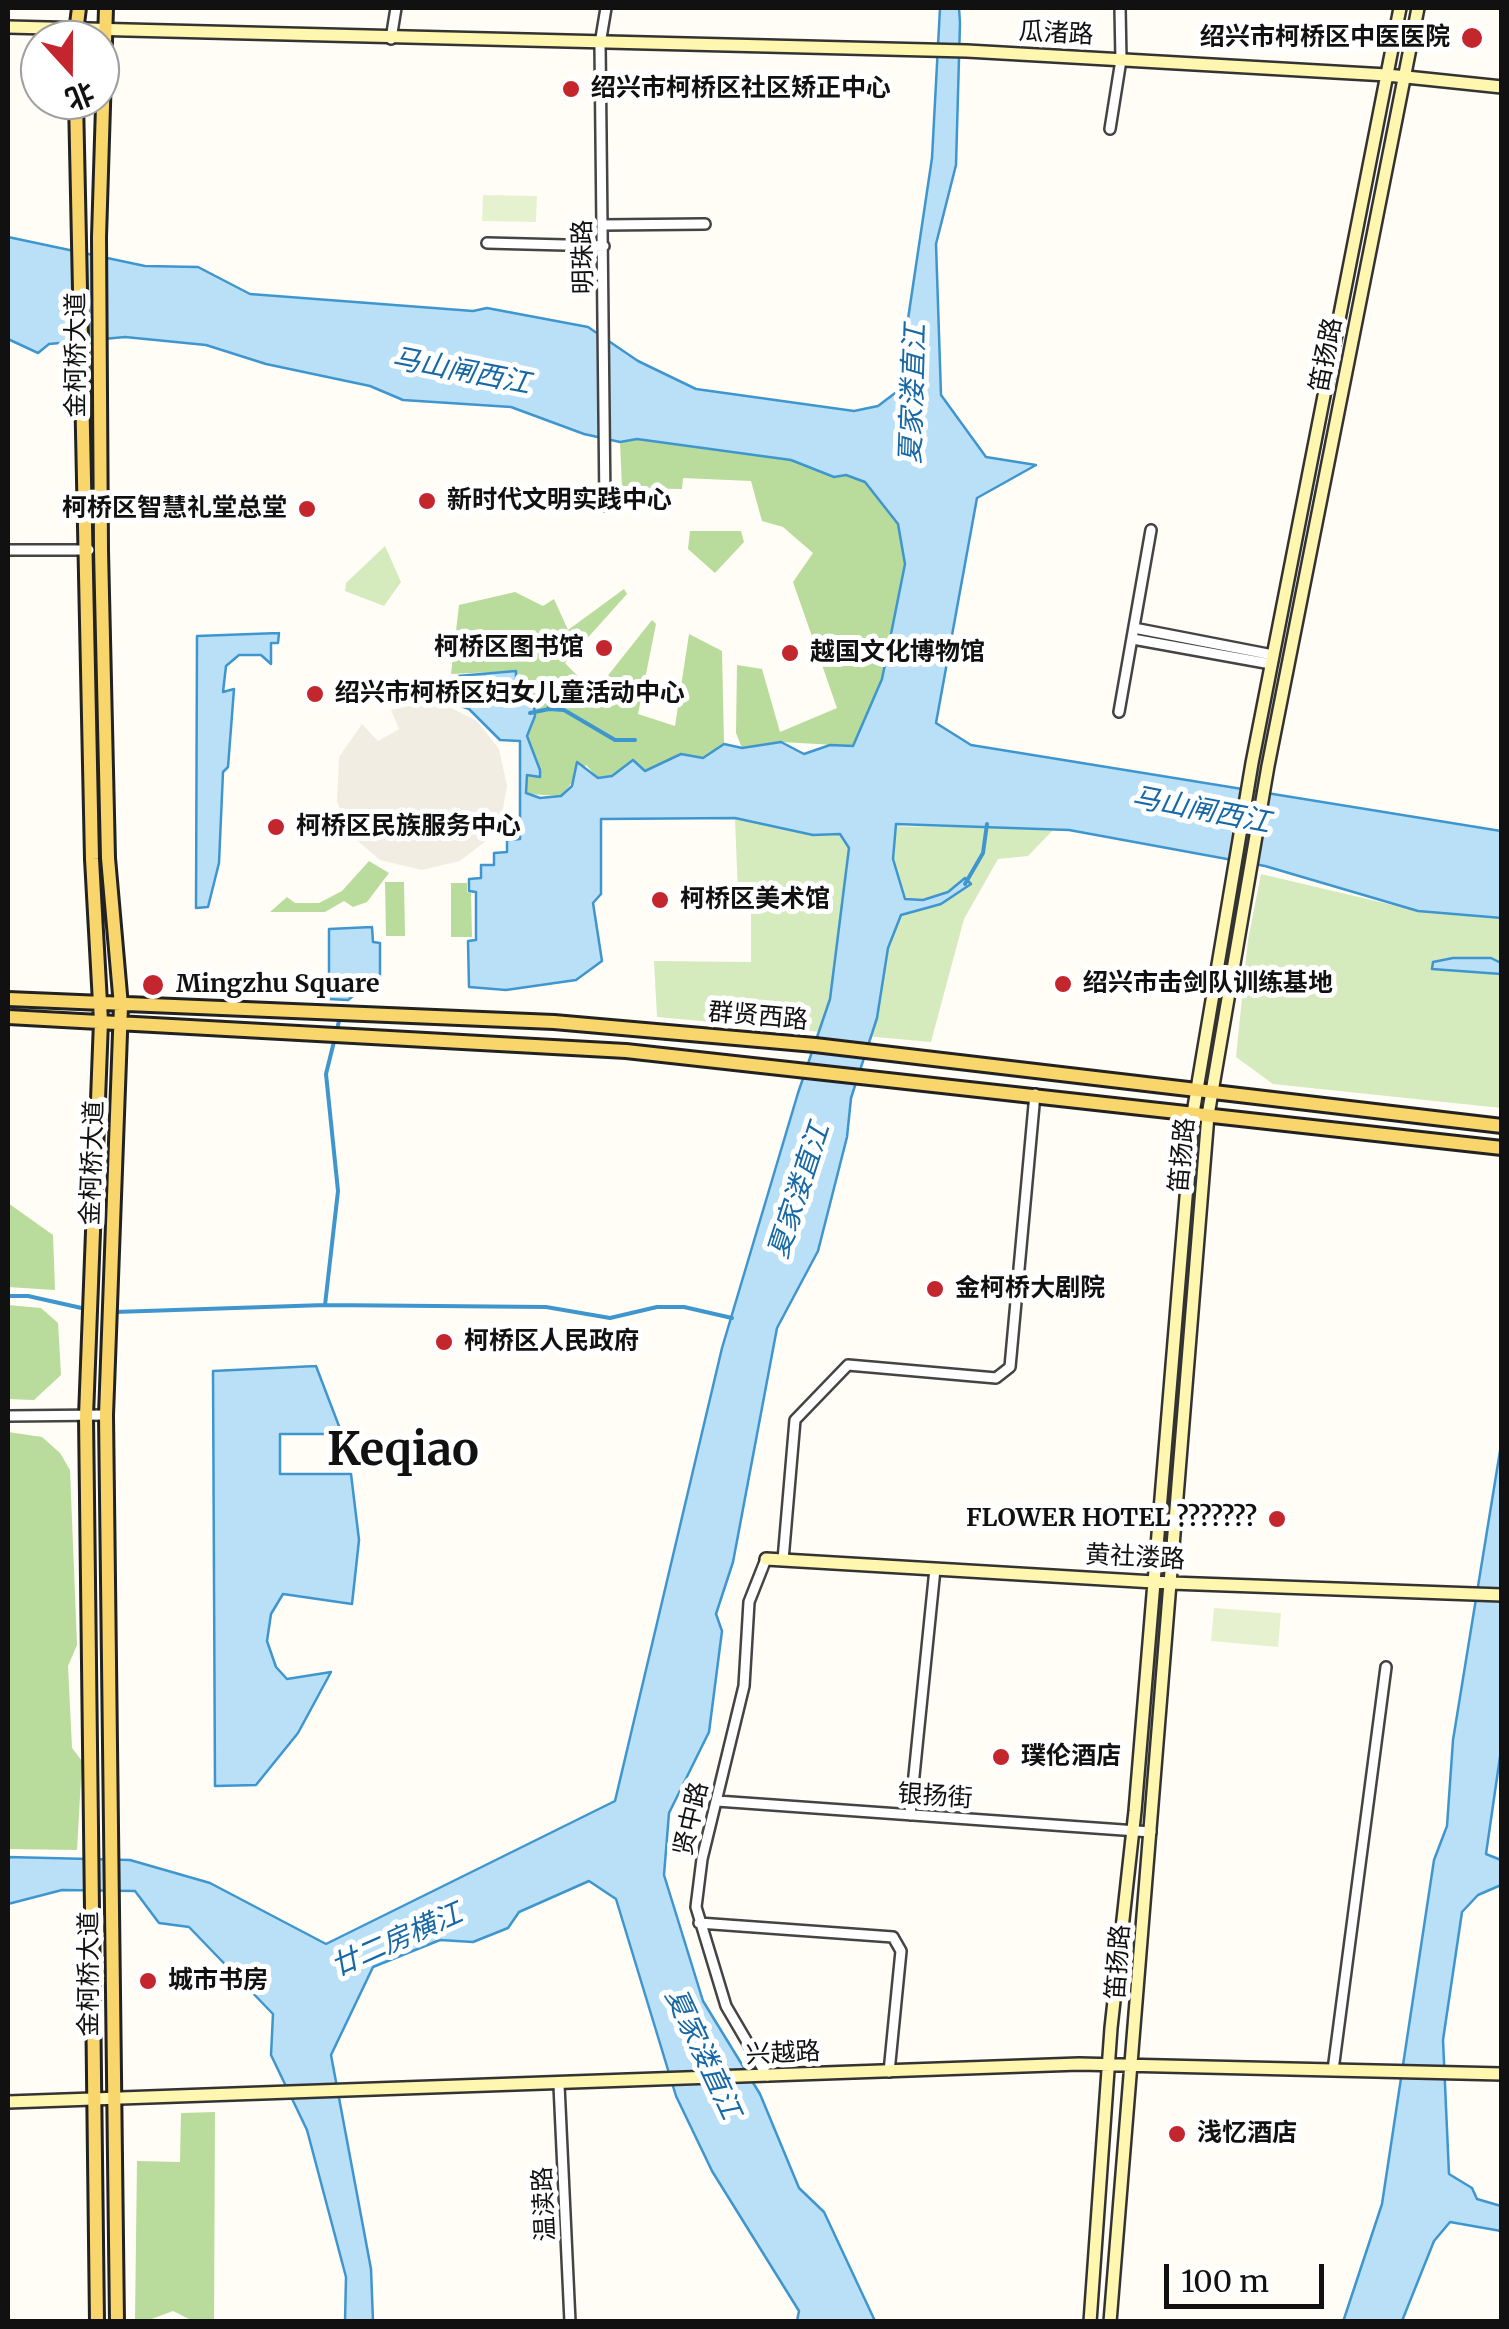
<!DOCTYPE html>
<html>
<head>
<meta charset="utf-8">
<style>
  body { margin:0 }
  #map { position:relative; width:1509px; height:2329px; overflow:hidden; background:#fffdf5; font-family:Merriweather,"Noto Sans SC",serif }
  canvas { display:block }
  .frame { position:absolute; inset:0; border:10px solid #111; pointer-events:none }
  .north { position:absolute; left:20px; top:20px; width:100px; height:100px; box-sizing:border-box; background:#fff; border:2px solid #a0a0a0; border-radius:50%; rotate:159deg; font-size:28px; font-weight:700; line-height:40px; text-align:center; color:#111 }
  .north::after { content:''; display:block; margin:auto; width:35px; height:45px; background:#c4262e; clip-path:polygon(50% 0,100% 100%,50% 72%,0 100%) }
  .scale { position:absolute; left:1164px; top:2264px; width:160px; height:45px; box-sizing:border-box; border:5px solid #111; border-top:0; padding-left:12px; font-size:30px; line-height:35px; white-space:nowrap; color:#111; -webkit-text-stroke:8px #fff; paint-order:stroke }
</style>
</head>
<body>
<div id="map">
<canvas width="1509" height="2329"></canvas>
<div class="frame"></div>
<div class="north">北</div>
<div class="scale">100 m</div>
</div>
<script>
const ctx = document.querySelector('canvas').getContext('2d');
ctx.lineJoin = 'round';
function paint(path, color) { ctx.fillStyle = color; ctx.fill(path, 'evenodd'); }
const poly = rows => new Path2D(rows.map(r => 'M' + r).join(''));
function trace(path, color, width, dash) { ctx.strokeStyle = color; ctx.lineWidth = width; ctx.lineCap = dash ? 'butt' : 'round'; ctx.setLineDash(dash || []); ctx.stroke(path); }
function label(font, color, halo, rows, align = 'center') {
  ctx.font = font + ' Merriweather,"Noto Sans SC",serif'; ctx.lineWidth = 10; ctx.setLineDash([]); ctx.textBaseline = 'middle'; ctx.strokeStyle = halo; ctx.fillStyle = color; for (const [text, x, y, turn = 0] of rows) {
    ctx.save(); ctx.translate(x, y); ctx.rotate((+turn || 0) * Math.PI / 180); ctx.textAlign = isNaN(turn) ? turn : align; if (halo) ctx.strokeText(text, 0, 0); ctx.fillText(text, 0, 0); ctx.restore();
  }
}
paint(poly([
  [385,546,401,582,384,606,345,591,346,583],
  [735,818,772,825,1055,828,1028,856,998,859,964,919,931,1042,657,1017,654,961,751,962,751,902,738,895],
  [1261,874,1418,911,1501,918,1501,1108,1273,1084,1236,1057,1248,940]
]), '#d5ebbd');
paint(poly([
  [637,439,773,455,846,475,865,482,898,524,905,564,882,679,853,746,781,742,742,748,736,733,737,665,762,669,780,732,837,708,793,582,813,553,783,527,762,521,751,481,683,478,682,489,622,488,620,442],
  [690,531,741,531,744,542,715,573,688,549],
  [624,589,627,594,565,663,594,693,652,620,656,624,638,714,675,726,689,634,722,651,724,744,703,758,681,754,645,771,633,760,612,776,598,778,586,765,561,796,526,794,527,775,539,777,540,770,527,736,535,716,531,703,516,685,515,671,451,674,459,605,515,592,543,606,554,599,568,630],
  [369,861,389,873,367,902,353,907,344,901,325,912,270,912,287,897,295,903,319,903,342,891],
  [385,882,404,882,405,936,386,936],
  [451,883,467,883,467,892,471,893,472,937,451,937],
  [8,1203,53,1235,55,1290,8,1287],
  [8,1305,41,1308,58,1323,61,1375,34,1400,8,1399],
  [8,1432,42,1437,60,1453,70,1470,77,1645,68,1666,72,1748,82,1761,77,1850,8,1849],
  [215,2112,214,2321,193,2321,173,2311,146,2321,135,2319,137,2161,180,2162,181,2113]
]), '#b9dc9c');
paint(poly([
  [483,195,537,196,536,222,482,221],
  [1214,1608,1281,1613,1278,1647,1211,1641]
]), '#e6f2cf');
paint(poly([
  [423,703,451,708,477,721,499,749,507,786,502,814,486,841,460,861,422,870,380,860,352,836,337,802,339,757,362,724,378,741,399,729,391,710]
]), '#f1ede2');
const water = poly([
  [940,8,959,8,960,23,956,165,936,244,941,395,986,457,1036,465,977,498,936,723,971,745,1501,831,1502,918,1418,911,1265,866,1069,830,896,824,893,859,905,899,923,900,948,892,965,878,971,884,941,904,901,915,888,948,877,1018,851,1098,847,1137,818,1251,777,1328,733,1562,716,1614,722,1631,709,1732,669,1813,664,1875,703,2001,760,2094,799,2188,824,2212,875,2321,797,2321,799,2311,712,2171,676,2096,616,1899,589,1881,519,1912,508,1928,473,1942,440,1940,373,1967,331,2055,371,2269,373,2321,345,2322,346,2277,307,2130,271,2055,273,2014,189,1927,159,1923,135,1891,62,1890,8,1904,8,1857,130,1860,210,1883,326,1944,615,1801,722,1348,798,1093,830,999,849,848,840,834,813,835,735,818,601,819,601,894,593,903,602,961,576,980,506,990,469,987,468,941,476,940,476,892,469,891,469,879,481,878,481,865,494,865,494,853,507,852,507,840,520,839,520,741,500,740,469,709,450,702,458,676,516,671,516,685,532,688,535,716,527,736,540,770,540,777,527,775,526,793,540,798,561,796,572,786,577,762,598,778,612,776,633,760,645,771,681,754,703,758,724,744,742,748,781,742,804,754,830,745,853,746,882,679,905,564,898,524,865,482,846,475,834,477,791,460,637,439,620,442,584,434,511,407,403,400,370,386,266,364,206,345,125,337,49,344,38,353,8,339,8,237,145,266,198,267,250,294,473,311,487,308,588,327,638,361,696,389,854,411,878,406,903,387,901,366,932,158,940,8],
  [279,633,278,643,271,643,271,664,261,655,239,655,226,666,223,692,234,689,228,767,223,772,219,863,208,907,196,908,197,636,279,633],
  [372,927,373,942,380,943,380,987,363,988,348,1000,329,999,329,929,372,927],
  [1453,958,1491,958,1501,963,1501,974,1432,969,1433,962,1453,958],
  [316,1366,342,1434,280,1434,280,1474,351,1474,359,1540,352,1604,283,1594,271,1614,267,1641,276,1667,287,1679,331,1672,298,1733,256,1785,215,1786,213,1371,316,1366],
  [1501,1445,1502,1743,1486,1854,1501,1860,1501,1885,1478,1895,1462,1912,1443,2040,1449,2174,1472,2188,1477,2199,1501,2206,1501,2231,1450,2222,1434,2241,1402,2321,1343,2322,1382,2204,1434,1860,1447,1826,1453,1740,1501,1445]
]);
paint(water, '#b9e0f7');
trace(water, '#3f96cf', 2.5);
trace(poly([
  [558,686,548,692,549,709,564,710,615,740,635,740],
  [527,690,547,691],
  [530,713,549,709],
  [965,884,983,853,987,824],
  [8,1296,28,1296,86,1309],
  [325,1305,338,1191,326,1074,340,1017],
  [115,1312,325,1305,546,1307,610,1318,657,1307,684,1307,732,1318]
]), '#3f96cf', 4);
const street = poly([
  [391,39,396,8],
  [1110,129,1121,60,1120,8],
  [603,225,705,224],
  [487,243,604,246],
  [605,506,600,44,606,8],
  [8,550,89,550],
  [1134,628,1273,655],
  [1133,639,1271,664],
  [1119,712,1151,530],
  [8,1416,106,1415],
  [766,1559,749,1602,744,1686,702,1859,696,1907,726,2006,767,2076],
  [783,1560,795,1420,848,1365,996,1378,1010,1367,1035,1094],
  [717,1801,1151,1832],
  [910,1815,935,1569],
  [699,1923,893,1937,901,1951,889,2072],
  [1333,2070,1386,1667],
  [559,2085,570,2322]
]);
const secondary = poly([
  [8,27,967,51,1387,75,1502,87],
  [766,1559,1171,1583,1502,1595],
  [8,2102,1079,2064,1502,2074],
  [1090,2322,1111,2028,1135,1811,1193,1113,1252,763,1400,8],
  [1110,2322,1208,1115,1268,766,1418,8]
]);
const primary = poly([
  [106,8,99,237,101,550,108,858,121,1006,106,1415,117,2322],
  [75,40,79,8],
  [76,100,92,859,101,1021,86,1416,97,2322],
  [8,999,554,1022,815,1045,1502,1126],
  [8,1017,626,1051,1502,1148]
]);
trace(street, '#444', 14);
trace(secondary, '#333', 16);
trace(primary, '#222', 18);
trace(street, '#fff', 9);
trace(secondary, '#fff6b0', 11);
trace(primary, '#f9d66b', 12);
for (const [x, y, r, color] of [
  [1472,38,12,"#c4262e"],
  [571,89,10,"#c4262e"],
  [427,501,10,"#c4262e"],
  [307,509,10,"#c4262e"],
  [604,648,10,"#c4262e"],
  [790,653,10,"#c4262e"],
  [315,694,10,"#c4262e"],
  [276,827,10,"#c4262e"],
  [660,900,10,"#c4262e"],
  [1063,984,10,"#c4262e"],
  [153,985,12,"#c4262e"],
  [935,1289,10,"#c4262e"],
  [444,1342,10,"#c4262e"],
  [1277,1519,10,"#c4262e"],
  [1001,1757,10,"#c4262e"],
  [148,1981,10,"#c4262e"],
  [1177,2134,10,"#c4262e"]
]) { const dot = new Path2D(); dot.arc(x, y, r, 0, 2 * Math.PI); ctx.fillStyle = color; ctx.fill(dot); trace(dot, '#fff', 4); }
label('25px', '#111', '#fff', [
  ["瓜渚路",1056,34,3],
  ["明珠路",584,257,-91],
  ["金柯桥大道",77,355,-90],
  ["笛扬路",1327,355,-79],
  ["群贤西路",758,1017,5],
  ["笛扬路",1183,1155,-85],
  ["金柯桥大道",93,1163,-88],
  ["黄社溇路",1135,1558,3],
  ["银扬街",935,1797,4],
  ["贤中路",692,1819,-77],
  ["笛扬路",1119,1962,-86],
  ["金柯桥大道",90,1974,-90],
  ["兴越路",783,2054,-3],
  ["温渎路",545,2204,-93]
]);
label('bold 25px', '#111', '#fff', [
  ["绍兴市柯桥区中医医院",1450,38,"right"],
  ["绍兴市柯桥区社区矫正中心",591,89],
  ["新时代文明实践中心",447,501],
  ["柯桥区智慧礼堂总堂",287,509,"right"],
  ["柯桥区图书馆",584,648,"right"],
  ["越国文化博物馆",810,653],
  ["绍兴市柯桥区妇女儿童活动中心",335,694],
  ["柯桥区民族服务中心",296,827],
  ["柯桥区美术馆",680,900],
  ["绍兴市击剑队训练基地",1083,984],
  ["Mingzhu Square",176,985],
  ["金柯桥大剧院",955,1289],
  ["柯桥区人民政府",464,1342],
  ["FLOWER HOTEL ???????",1257,1519,"right"],
  ["璞伦酒店",1021,1757],
  ["城市书房",168,1981],
  ["浅忆酒店",1197,2134]
], 'left');
label('italic 28px', '#1768a6', '#fff', [
  ["马山闸西江",461,372,11],
  ["夏家溇直江",914,394,-88],
  ["马山闸西江",1201,811,11],
  ["夏家溇直江",800,1191,-72],
  ["廿二房横江",397,1941,-24],
  ["夏家溇直江",702,2054,65]
]);
label('bold 45px', '#111', '#fff', [
  ["Keqiao",403,1452]
]);
</script>
</body>
</html>
